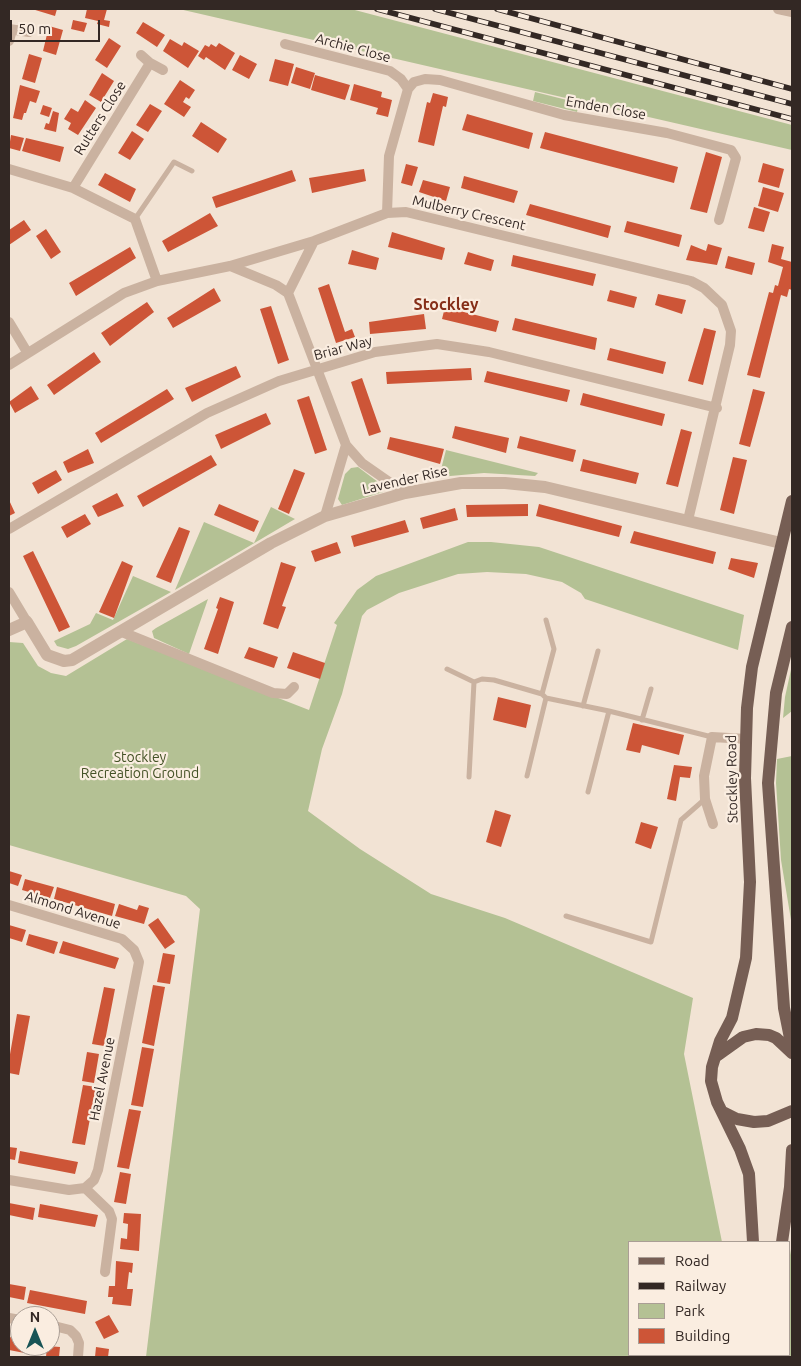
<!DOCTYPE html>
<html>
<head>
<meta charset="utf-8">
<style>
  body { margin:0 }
  #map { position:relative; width:801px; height:1366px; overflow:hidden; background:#f2e3d4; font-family:Ubuntu,sans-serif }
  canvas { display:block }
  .frame { position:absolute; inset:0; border:10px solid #332824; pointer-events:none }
  .legend { position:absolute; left:628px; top:1241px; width:162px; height:115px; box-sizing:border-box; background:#faede0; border:1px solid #aa9e95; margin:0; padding:6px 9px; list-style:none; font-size:15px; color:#332824 }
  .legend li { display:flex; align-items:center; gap:10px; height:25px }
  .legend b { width:25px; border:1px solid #aa9e95 }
  .north { position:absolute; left:10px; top:1306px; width:50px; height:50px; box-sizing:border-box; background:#faede0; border:1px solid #aa9e95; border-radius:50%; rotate:0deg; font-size:14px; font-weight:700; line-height:20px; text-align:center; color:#332824 }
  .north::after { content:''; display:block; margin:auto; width:18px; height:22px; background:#185456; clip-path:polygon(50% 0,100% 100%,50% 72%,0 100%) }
  .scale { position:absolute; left:10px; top:20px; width:90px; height:22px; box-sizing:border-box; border:2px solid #332824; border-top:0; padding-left:6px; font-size:15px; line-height:18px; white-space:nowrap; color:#332824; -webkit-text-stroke:4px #faede0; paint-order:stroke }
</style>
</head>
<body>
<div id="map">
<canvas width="801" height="1366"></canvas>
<div class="frame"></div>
<ul class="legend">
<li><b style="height:6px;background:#765e54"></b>Road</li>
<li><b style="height:6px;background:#332824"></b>Railway</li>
<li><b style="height:14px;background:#b4c194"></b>Park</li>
<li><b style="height:14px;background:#cd5537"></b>Building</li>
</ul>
<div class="north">N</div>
<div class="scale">50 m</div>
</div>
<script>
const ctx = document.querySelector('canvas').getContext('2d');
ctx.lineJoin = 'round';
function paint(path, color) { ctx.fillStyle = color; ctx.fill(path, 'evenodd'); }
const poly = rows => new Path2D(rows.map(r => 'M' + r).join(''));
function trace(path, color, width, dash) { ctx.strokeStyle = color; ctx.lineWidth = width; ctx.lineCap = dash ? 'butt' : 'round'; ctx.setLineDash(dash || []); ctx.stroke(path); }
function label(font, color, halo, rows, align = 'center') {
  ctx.font = font + ' Ubuntu,sans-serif'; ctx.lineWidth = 4.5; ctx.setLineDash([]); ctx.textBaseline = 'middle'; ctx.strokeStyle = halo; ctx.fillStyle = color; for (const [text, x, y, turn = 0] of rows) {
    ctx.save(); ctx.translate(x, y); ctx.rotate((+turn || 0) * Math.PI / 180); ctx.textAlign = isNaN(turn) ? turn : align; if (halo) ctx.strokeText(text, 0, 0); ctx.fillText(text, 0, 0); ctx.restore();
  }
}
paint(poly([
  [179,9,351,9,792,125,792,150],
  [535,92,579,103,577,112,533,101],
  [446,450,538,473,535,476,484,473,439,477],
  [358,467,382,485,383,492,342,505,338,499,345,474,351,468],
  [271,507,295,519,175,590,204,522,254,543],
  [468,542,491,542,539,547,744,615,738,650,585,599,581,593,562,582,526,574,487,572,458,574,399,593,367,610,362,616,342,694,322,749,308,811,360,849,431,894,505,918,693,998,684,1054,722,1242,630,1242,630,1355,695,1355,694,1357,146,1357,200,909,186,896,9,845,9,642,23,643,38,666,51,673,66,676,127,639,309,710,337,625,334,623,357,590,376,576],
  [133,576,171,592,76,646,68,649,57,646,54,641,90,624,96,613,113,620],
  [208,599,189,654,154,638,152,631,156,628],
  [792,665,792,711,783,718,785,697],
  [792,756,792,926,781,860,776,783,777,759],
  [792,1243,792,1357,760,1357,761,1355,790,1355,790,1255]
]), '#b4c194');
paint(poly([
  [32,9,57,9,55,16],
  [87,9,107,9,104,20,110,21,109,27,97,24,98,21,85,18],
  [73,20,87,23,84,32,71,29],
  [143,22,165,35,157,47,136,33],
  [49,26,63,30,56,55,43,51],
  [109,38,121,46,107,68,95,60],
  [170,39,182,46,184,42,199,51,188,68,163,51],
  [219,43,235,53,225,70,206,57,204,60,198,56,205,45,209,47,211,44,216,47],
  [29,54,42,58,35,83,22,79],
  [240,55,257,64,249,79,232,70],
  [275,59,294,64,288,86,269,81],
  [296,67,315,73,310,89,291,83],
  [102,73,114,81,101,102,89,95],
  [315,75,350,85,345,100,311,90],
  [180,80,195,90,189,99,186,97,183,102,191,107,184,117,164,104],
  [354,84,382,92,381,97,392,100,388,117,376,114,378,108,350,100],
  [20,85,40,91,36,103,30,101,26,113,24,113,22,120,13,118],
  [433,93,448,97,446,107,443,106,434,146,418,142,427,102,430,103],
  [85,100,96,108,78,135,68,129,71,123,64,119,71,108,78,112],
  [150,104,162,111,148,132,136,125],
  [43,105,52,108,49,117,40,114],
  [53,111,59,113,56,132,44,129,46,123,49,124],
  [467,114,533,133,529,149,462,130],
  [201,122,227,139,218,153,192,136],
  [132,131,144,139,130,160,118,153],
  [545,132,678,167,674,183,540,148],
  [11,135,24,138,20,151,9,148],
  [26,138,64,147,60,162,22,151],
  [706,152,722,157,707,213,690,209],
  [763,163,784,169,779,188,758,182],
  [406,164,418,167,412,186,401,183],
  [364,169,366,181,312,193,309,178],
  [292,170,296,181,216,208,212,197],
  [105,173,136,189,130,202,98,185],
  [464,176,518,191,514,203,461,188],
  [423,180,450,187,446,201,419,192],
  [763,187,784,193,778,212,758,206],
  [530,204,611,226,608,238,526,215],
  [754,207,770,212,764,232,748,228],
  [210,213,218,226,168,252,162,241],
  [24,220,31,230,9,245,9,230],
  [627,221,682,235,679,247,624,232],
  [46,229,61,252,51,259,36,236],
  [392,232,445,248,442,260,388,247],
  [708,244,722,248,717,265,686,260,691,245,706,251],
  [772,244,784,247,781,259,792,262,792,290,789,289,787,297,781,295,760,378,747,375,769,292,773,293,775,285,778,286,783,267,768,262],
  [130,247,136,258,76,296,69,283],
  [352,250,379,258,376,270,348,264],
  [468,252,494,260,491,271,464,264],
  [513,255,596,274,593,286,511,266],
  [728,256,755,263,752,275,725,268],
  [329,284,345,332,352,329,355,337,336,343,318,288],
  [214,288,221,301,173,328,167,318],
  [610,290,637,297,634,308,607,301],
  [658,294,686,300,682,314,655,305],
  [147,302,154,312,110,346,101,333],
  [271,306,289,360,278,364,260,309],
  [445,307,499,321,496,332,442,319],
  [424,314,426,329,370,334,369,322],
  [515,318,597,338,595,350,512,330],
  [704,328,716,331,703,385,688,381],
  [610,348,666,362,663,374,607,360],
  [94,352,101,362,54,395,47,385],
  [236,366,241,377,192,402,185,388],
  [471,368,472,380,387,384,386,372],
  [487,371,570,390,567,402,484,382],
  [362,378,381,432,369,436,351,382],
  [31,386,39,399,15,413,9,402],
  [167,389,174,399,101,443,95,433],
  [753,389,765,392,750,447,739,444],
  [583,393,665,414,662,426,580,405],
  [309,396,327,450,315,454,297,400],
  [266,413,271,424,221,449,215,435],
  [455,426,509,438,506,453,452,438],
  [681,429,692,432,678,487,666,484],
  [520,436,576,450,573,462,517,448],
  [390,437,444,449,440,464,387,449],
  [88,449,94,463,68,473,63,462],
  [211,455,217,465,143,507,137,496],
  [733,457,747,460,734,514,720,510],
  [583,459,639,473,636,484,580,471],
  [294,469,305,473,289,514,278,509],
  [56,470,62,480,38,494,32,483],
  [117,493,124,506,98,517,92,506],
  [9,500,15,513,9,516],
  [219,504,259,521,254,532,214,515],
  [528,504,528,516,467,517,466,505],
  [539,504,622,526,619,537,536,516],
  [455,508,458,520,423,529,420,518],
  [85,514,91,524,67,538,61,527],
  [405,520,409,532,354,547,351,536],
  [179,527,190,531,171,583,156,577],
  [634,531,716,552,713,564,630,543],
  [337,542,341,553,315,562,311,551],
  [33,551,70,627,59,632,23,556],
  [731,558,758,563,754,578,728,569],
  [122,561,133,566,114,618,99,612],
  [281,562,296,567,282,606,286,607,278,629,263,624],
  [220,597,234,602,218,654,204,649,218,609,216,608],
  [249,647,278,657,274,668,244,658],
  [293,652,325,663,320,679,287,668],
  [498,697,531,705,526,728,493,720],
  [633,723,684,735,679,755,642,745,640,753,626,750],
  [674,765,692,767,690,778,680,777,676,801,667,799],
  [495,810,511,815,501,847,486,842],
  [641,822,658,827,651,849,635,843],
  [9,871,22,875,18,886,9,883],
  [25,879,54,887,50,898,22,890],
  [57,887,115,904,112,916,54,899],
  [119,904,137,910,139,905,149,908,144,924,115,916],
  [158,918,175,942,165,949,148,925],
  [9,925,26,930,22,942,9,938],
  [29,934,58,942,54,954,26,945],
  [63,941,119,958,115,969,59,953],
  [163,953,175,955,170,984,157,982],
  [153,985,165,987,154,1046,142,1043],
  [104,987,115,989,104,1046,92,1044],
  [17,1014,30,1016,19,1075,9,1073,9,1060],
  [142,1047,154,1049,143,1107,131,1105],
  [87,1052,99,1054,94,1083,82,1081],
  [83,1085,96,1087,85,1145,72,1143],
  [129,1109,141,1111,129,1169,117,1167],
  [9,1147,17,1148,15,1160,9,1159],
  [20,1151,78,1162,75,1174,18,1163],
  [120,1172,131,1174,126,1204,114,1202],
  [9,1203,35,1208,33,1220,9,1215],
  [40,1204,98,1215,95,1227,38,1217],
  [124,1213,141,1214,139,1251,120,1249,121,1238,127,1239,128,1224,123,1223],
  [116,1261,133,1263,132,1273,129,1272,127,1289,133,1289,131,1306,112,1304,113,1297,108,1297,109,1286,115,1286],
  [9,1284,26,1287,24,1300,9,1297],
  [30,1290,87,1301,85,1314,27,1303],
  [109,1315,119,1332,104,1339,95,1322],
  [9,1337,20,1339,20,1346,36,1346,35,1355,9,1350],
  [47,1346,60,1347,59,1357,46,1357],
  [96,1347,109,1349,108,1357,95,1357]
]), '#cd5537');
trace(poly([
  [135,219,174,162,192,171],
  [447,669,474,682],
  [542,694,554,649,546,620],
  [583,706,598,651],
  [642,720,651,689],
  [527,776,546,698,609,711],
  [469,777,474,682,482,679,494,680,542,694,546,698],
  [588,792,609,711,712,737],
  [566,916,651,942,681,820,705,799]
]), '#cab2a0', 5);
trace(poly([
  [778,9,792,12],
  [9,29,29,32],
  [9,41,12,30],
  [285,44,390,71,401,79,408,89],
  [141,55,150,63,163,70],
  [9,169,73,188,135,219,157,281],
  [73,188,150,63],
  [387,213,389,156,408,89,414,82,425,79,440,80,564,115,667,133,731,150,736,158,719,220],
  [230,266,276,285,288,293,346,445,362,463,405,493],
  [288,293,314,241],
  [9,322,27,352],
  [9,365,124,293,157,281,230,266,314,241,387,213,406,212,691,281,704,288,722,305,731,331,730,345,688,520],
  [325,516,346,445],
  [9,529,207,413,279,381,375,352,437,344,489,352,717,408],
  [9,592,27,622],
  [122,632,273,693,287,694,294,687],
  [713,824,705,799,704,776,712,737,746,739],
  [9,905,122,939,134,950,139,962,98,1170,94,1180,85,1188,69,1190,9,1180],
  [85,1188,109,1211,112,1219,105,1272],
  [9,1318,20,1320],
  [50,1325,70,1330,76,1336,79,1343,78,1357]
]), '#cab2a0', 10);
trace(poly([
  [9,630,27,622,47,655,64,661,72,660,271,543,325,516,405,493,461,483,505,483,545,487,781,543]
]), '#cab2a0', 12);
trace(poly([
  [792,627,776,693,768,783,784,1008,792,1048],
  [715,1057,743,1037,756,1034,769,1035,776,1038,792,1053],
  [723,1112,737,1119,754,1122,768,1121,792,1111],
  [753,1242,749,1174,740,1149,717,1102,711,1081,712,1067,720,1041,732,1018,746,958,750,882,745,778,747,708,752,667,792,501],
  [782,1242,790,1187,792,1150],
  [729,1357,730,1355],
  [747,1357,748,1355]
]), '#765e54', 12);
const rail = poly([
  [377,9,792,119],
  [435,9,792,104],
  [497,9,792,89]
]);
trace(rail, '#332824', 5.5);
trace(rail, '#faede0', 4, [11]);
label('14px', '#332824', '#faede0', [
  ["Archie Close",353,48,15],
  ["Emden Close",606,108,10],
  ["Rutters Close",100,118,-58],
  ["Mulberry Crescent",469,213,13],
  ["Briar Way",343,348,-15],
  ["Lavender Rise",405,480,-13],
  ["Stockley Road",732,779,-91],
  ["Almond Avenue",73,910,17],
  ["Hazel Avenue",102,1079,-79]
]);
label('14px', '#445226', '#faede0', [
  ["Stockley",140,757],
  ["Recreation Ground",140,773]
]);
label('bold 16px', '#862f19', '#faede0', [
  ["Stockley",446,305]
]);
</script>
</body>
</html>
